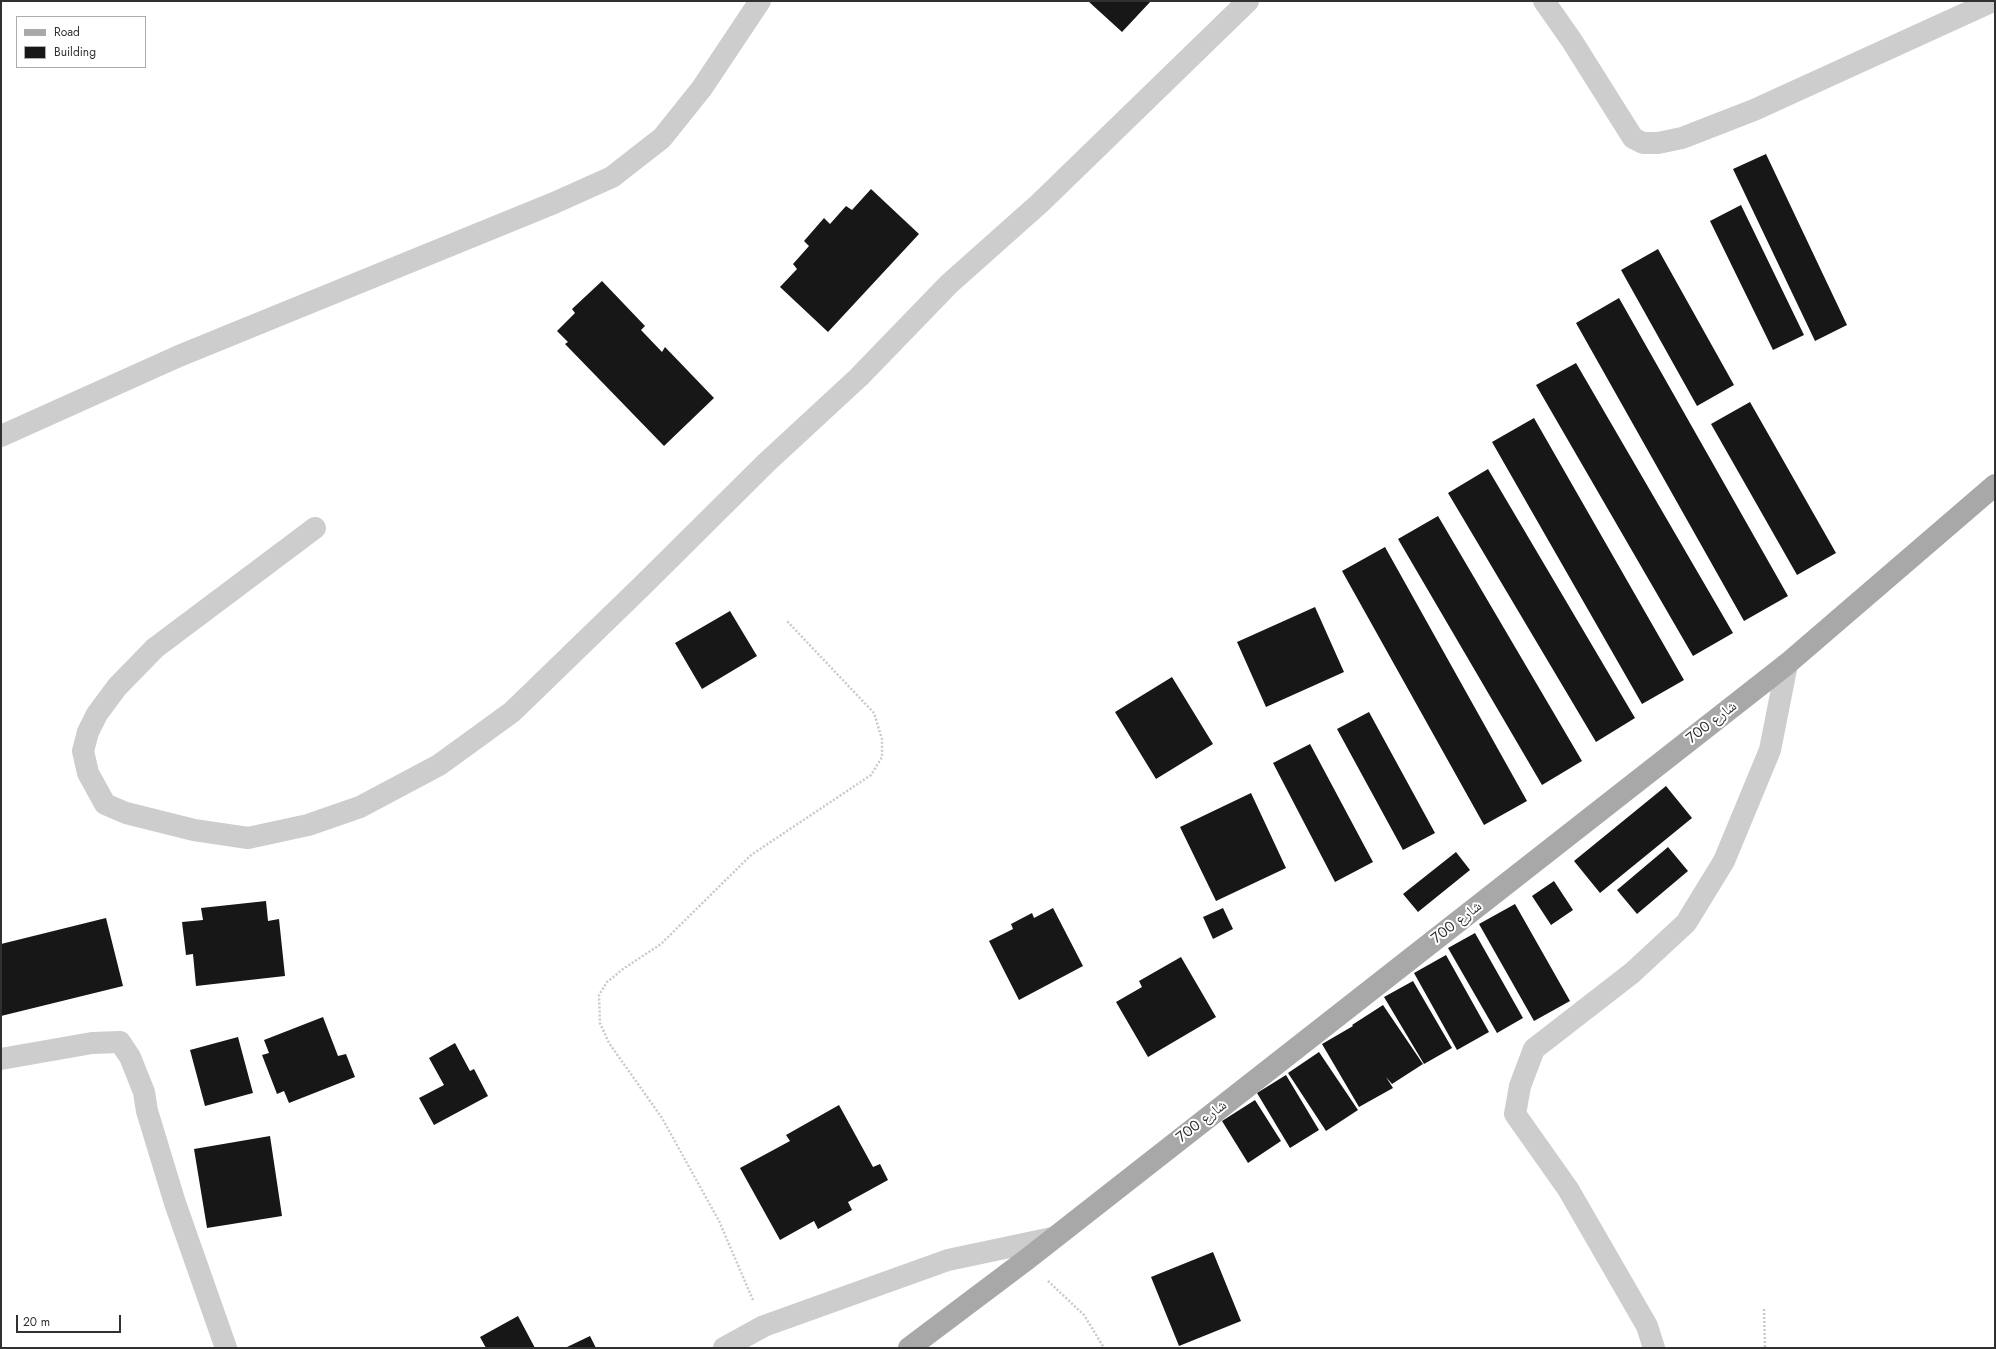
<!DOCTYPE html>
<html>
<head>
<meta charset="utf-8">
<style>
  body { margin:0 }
  #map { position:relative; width:1996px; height:1349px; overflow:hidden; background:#fff; font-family:Jost,sans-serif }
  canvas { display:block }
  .frame { position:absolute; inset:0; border:2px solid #303030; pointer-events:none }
  .legend { position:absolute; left:16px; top:16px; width:130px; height:52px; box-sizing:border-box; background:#fff; border:1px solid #acacac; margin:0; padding:5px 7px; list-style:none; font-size:12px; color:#303030 }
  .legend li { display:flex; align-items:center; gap:8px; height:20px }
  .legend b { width:20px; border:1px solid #acacac }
  .scale { position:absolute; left:16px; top:1315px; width:105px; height:18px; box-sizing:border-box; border:2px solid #303030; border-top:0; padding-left:5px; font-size:12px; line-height:14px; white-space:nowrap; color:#303030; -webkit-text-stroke:3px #fff; paint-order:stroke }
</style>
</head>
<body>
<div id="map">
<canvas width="1996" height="1349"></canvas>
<div class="frame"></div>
<ul class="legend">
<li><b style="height:5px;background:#a8a8a8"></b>Road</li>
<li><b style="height:11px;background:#171717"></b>Building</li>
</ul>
<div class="scale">20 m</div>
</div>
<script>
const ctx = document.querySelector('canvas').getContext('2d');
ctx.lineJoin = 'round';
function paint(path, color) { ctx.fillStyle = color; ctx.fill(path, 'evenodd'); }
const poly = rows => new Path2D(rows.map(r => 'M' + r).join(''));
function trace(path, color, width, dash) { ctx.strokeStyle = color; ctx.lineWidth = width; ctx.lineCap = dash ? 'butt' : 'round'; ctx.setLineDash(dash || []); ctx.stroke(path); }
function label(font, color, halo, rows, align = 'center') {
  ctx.font = font + ' Jost,"Noto Naskh Arabic",sans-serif'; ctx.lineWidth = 4; ctx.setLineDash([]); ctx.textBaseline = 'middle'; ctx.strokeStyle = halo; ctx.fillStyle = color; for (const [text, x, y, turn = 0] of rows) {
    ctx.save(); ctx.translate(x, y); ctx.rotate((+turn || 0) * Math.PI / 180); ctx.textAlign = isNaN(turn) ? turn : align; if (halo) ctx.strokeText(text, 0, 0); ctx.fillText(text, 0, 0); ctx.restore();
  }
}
paint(poly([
  [1088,1,1151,1,1122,32],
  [1766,154,1847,325,1815,341,1733,169],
  [871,189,919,234,828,332,780,287,797,269,793,264,809,246,804,241,824,218,830,224,846,206,852,210],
  [1741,205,1804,335,1773,350,1710,221],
  [1658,249,1734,385,1697,406,1621,270],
  [602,281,645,326,641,330,662,352,665,347,714,398,664,446,565,344,568,342,557,331,575,313,572,309],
  [1619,298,1788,596,1744,621,1576,323],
  [1576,363,1733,633,1693,656,1536,385],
  [1750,402,1836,553,1797,575,1711,424],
  [1534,418,1684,680,1642,704,1492,442],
  [1488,469,1635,718,1596,742,1448,493],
  [1438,516,1582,761,1542,785,1398,539],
  [1385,547,1527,801,1484,825,1342,571],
  [1315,607,1344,672,1266,707,1237,642],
  [730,611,757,656,702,689,675,643],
  [1172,677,1213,744,1156,779,1115,712],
  [1369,712,1435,833,1403,850,1337,729],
  [1310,744,1373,862,1335,882,1273,763],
  [1666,786,1692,818,1600,893,1574,861],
  [1251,793,1286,868,1216,901,1180,827],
  [1668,847,1688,871,1637,914,1617,890],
  [1456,852,1470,870,1418,912,1403,894],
  [1554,881,1573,910,1551,925,1532,896],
  [266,901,268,921,279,919,285,976,196,986,193,954,186,955,182,922,203,920,201,908],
  [1515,904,1570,1001,1534,1021,1479,924],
  [1053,908,1083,966,1019,1000,989,941,1013,929,1011,924,1032,913,1034,918],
  [1223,908,1233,929,1213,939,1203,917],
  [106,918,123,986,1,1016,1,944],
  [1475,933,1523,1018,1497,1033,1448,948],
  [1446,955,1489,1032,1457,1050,1414,973],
  [1181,957,1216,1017,1148,1057,1116,1002,1142,987,1139,981],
  [1413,981,1452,1048,1424,1064,1384,997],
  [1383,1005,1423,1064,1392,1084,1386,1077,1393,1088,1359,1107,1322,1044,1353,1026,1352,1025],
  [323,1017,338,1056,346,1054,355,1077,289,1103,284,1091,277,1094,262,1055,269,1053,264,1040],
  [238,1037,253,1093,205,1106,190,1050],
  [455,1043,470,1071,474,1069,488,1096,434,1125,419,1098,444,1085,429,1058],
  [1319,1052,1358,1110,1326,1131,1288,1073],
  [1286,1075,1319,1130,1290,1148,1257,1093],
  [1255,1100,1281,1141,1248,1163,1222,1121],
  [839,1105,873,1167,880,1164,888,1180,848,1202,852,1210,818,1229,814,1221,780,1240,740,1168,790,1141,786,1135],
  [270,1136,282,1216,207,1228,194,1149],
  [1213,1252,1241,1321,1179,1346,1151,1277],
  [518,1316,535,1348,486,1348,480,1337],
  [590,1336,596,1348,565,1348]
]), '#171717');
trace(poly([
  [1048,1281,1084,1315,1104,1348],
  [753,1300,719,1221,662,1118,609,1043,600,1023,599,995,607,982,623,969,661,944,751,855,871,775,882,757,882,739,874,713,787,621],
  [1764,1309,1765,1348]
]), '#cacaca', 2.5, [2, 2]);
trace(poly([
  [1544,1,1572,41,1633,138,1643,143,1658,143,1682,138,1754,110,1993,1],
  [1,436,179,356,554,203,612,177,662,138,702,88,760,1],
  [315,528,155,648,117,687,97,714,88,732,83,751,88,773,105,804,126,813,194,830,248,838,308,825,360,807,439,765,512,712,641,587,766,463,859,377,949,284,1040,203,1248,1],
  [1,1059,92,1043,120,1042,130,1057,144,1092,147,1111,175,1203,226,1348],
  [724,1348,764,1326,948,1260,1052,1238],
  [1654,1348,1647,1326,1568,1189,1515,1114,1520,1086,1534,1049,1632,973,1686,923,1724,861,1770,750,1787,664]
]), '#cdcdcd', 22);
trace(poly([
  [909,1348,1026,1260,1787,664,1995,485]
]), '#a8a8a8', 22);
label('15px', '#303030', '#fff', [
  ["شارع 700",1712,723,-38],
  ["شارع 700",1457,923,-38],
  ["شارع 700",1202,1122,-38]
]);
</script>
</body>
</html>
